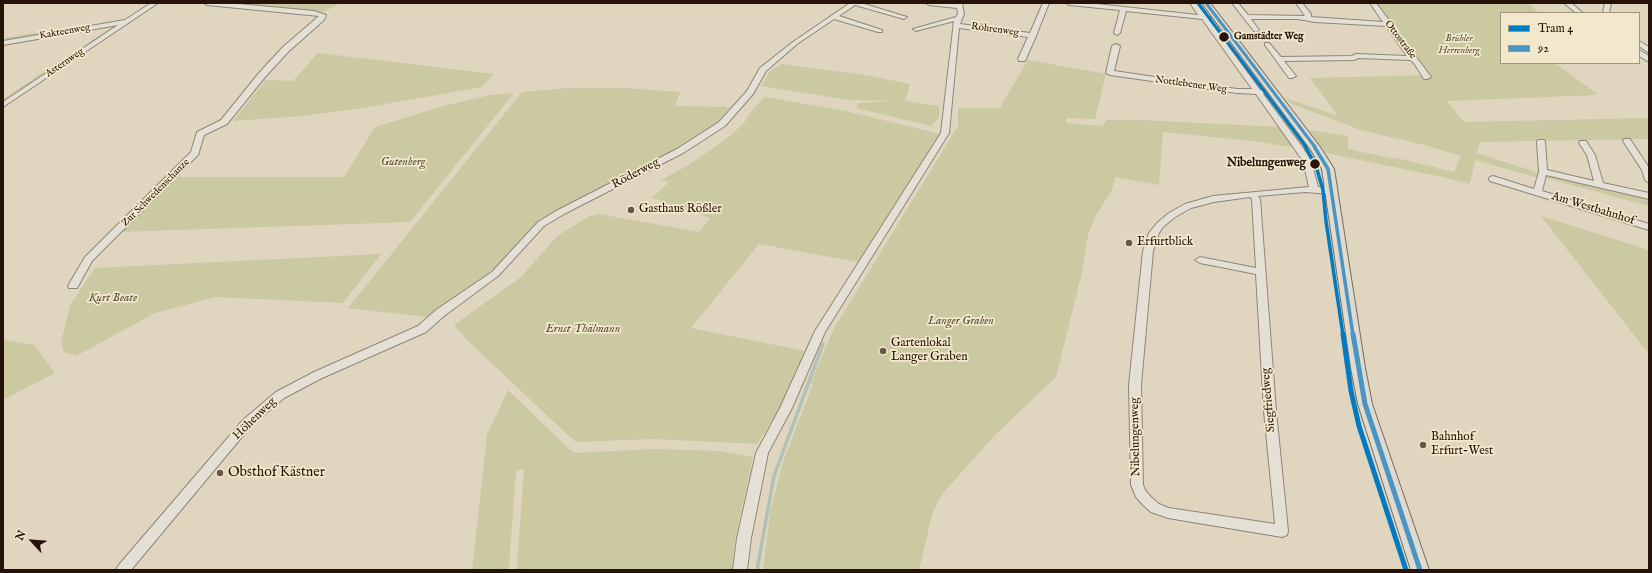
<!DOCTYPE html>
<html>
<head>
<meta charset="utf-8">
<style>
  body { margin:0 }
  #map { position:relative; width:1652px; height:573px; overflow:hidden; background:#e0d5be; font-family:"IM FELL English",serif }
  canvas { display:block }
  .frame { position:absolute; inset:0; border:4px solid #251309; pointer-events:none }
  .legend { position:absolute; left:1500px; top:12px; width:140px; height:52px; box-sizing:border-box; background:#f3e8cc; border:1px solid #a1937e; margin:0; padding:5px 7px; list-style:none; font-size:12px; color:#251309 }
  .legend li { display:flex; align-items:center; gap:8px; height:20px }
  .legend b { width:20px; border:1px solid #a1937e }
  .north { position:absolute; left:12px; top:521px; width:40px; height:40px; -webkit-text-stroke:3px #f3e8cc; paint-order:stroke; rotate:296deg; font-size:11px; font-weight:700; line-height:16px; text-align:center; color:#251309 }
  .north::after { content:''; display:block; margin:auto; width:14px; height:18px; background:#251309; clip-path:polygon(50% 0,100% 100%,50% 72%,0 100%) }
</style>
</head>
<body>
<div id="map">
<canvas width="1652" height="573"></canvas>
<div class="frame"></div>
<ul class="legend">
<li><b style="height:5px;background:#007ac3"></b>Tram 4</li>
<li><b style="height:5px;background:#4b95c4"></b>92</li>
</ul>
<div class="north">N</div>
</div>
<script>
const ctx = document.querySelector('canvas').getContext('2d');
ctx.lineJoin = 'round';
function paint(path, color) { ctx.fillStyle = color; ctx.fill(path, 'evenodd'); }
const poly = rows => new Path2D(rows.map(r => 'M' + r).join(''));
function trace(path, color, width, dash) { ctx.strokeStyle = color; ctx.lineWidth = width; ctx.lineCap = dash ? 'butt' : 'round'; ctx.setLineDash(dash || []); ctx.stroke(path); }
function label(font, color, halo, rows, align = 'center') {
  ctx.font = font + ' "IM FELL English",serif'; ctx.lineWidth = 3.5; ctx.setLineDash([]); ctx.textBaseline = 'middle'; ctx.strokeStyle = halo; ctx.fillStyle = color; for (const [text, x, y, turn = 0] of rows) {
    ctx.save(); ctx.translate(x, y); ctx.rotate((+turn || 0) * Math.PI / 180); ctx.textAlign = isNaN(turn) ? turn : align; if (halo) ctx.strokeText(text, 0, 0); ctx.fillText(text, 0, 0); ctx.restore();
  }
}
paint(poly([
  [221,3,340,3,322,13],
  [1377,3,1528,3,1539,13,1501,13,1501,63,1555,63,1596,93,1597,95,1447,101,1464,122,1649,118,1649,139,1480,142,1477,153,1536,172,1636,196,1649,201,1649,206,1546,178,1546,180,1475,160,1471,180,1469,184,1447,178,1326,153,1309,130,1348,136,1348,149,1390,158,1401,159,1454,172,1461,156,1428,146,1361,130,1292,104,1285,98,1338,116,1310,78,1430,75],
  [89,24,86,27,3,42,3,38],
  [119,24,3,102,3,99,112,27,102,28,3,46,3,44],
  [318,53,494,74,482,87,363,108,302,116,233,121,266,80,293,81],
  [1028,60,1106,74,1095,119,1066,118,1066,123,1102,126,1107,120,1140,120,1280,127,1295,148,1253,141,1163,132,1159,185,1115,177,1112,190,1096,215,1088,235,1081,276,1056,377,997,433,943,493,933,511,919,570,763,570,770,512,783,462,813,384,811,383,833,330,958,126,958,108,1000,108],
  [782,64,871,76,910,84,905,101,939,106,939,117,931,126,856,108,858,103,895,101,848,100,761,86,770,71],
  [568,88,624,88,680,92,675,106,730,107,718,122,674,151,538,223,497,267,428,317,348,308,522,92],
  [514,93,410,222,120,232,175,177,344,177,375,127,443,106,490,95],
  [765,97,846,111,940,134,858,262,759,244,691,328,805,351,780,408,757,444,654,439,576,442,569,436,468,341,454,325,521,277,552,242,560,234,590,216,599,214,699,232,710,218,652,198,669,182,661,180,687,166,729,137,744,123,754,108],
  [1541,216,1649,250,1649,353,1641,344],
  [381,254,343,303,216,297,155,313,76,356,64,352,61,343,70,305,95,268],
  [3,340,34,345,55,373,3,400],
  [508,390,570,450,576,453,653,449,719,451,753,457,735,539,732,570,515,570,517,566,524,469,516,471,509,567,507,570,472,570,487,435]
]), '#cac9a2');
trace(poly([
  [757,570,774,476,823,344]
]), '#b1c1b8', 3.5);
const minor = poly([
  [151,3,158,3,3,107,3,102,118,25,3,45,3,41,125,20,151,3],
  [204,3,228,3,314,11,326,15,324,20,289,51,265,77,227,124,204,135,198,155,92,261,77,288,69,288,68,286,85,257,191,152,197,132,221,120,259,73,283,47,319,16,207,5,204,3],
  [850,3,861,3,907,17,904,19,855,5,839,16,882,30,882,32,878,32,834,19,797,44,766,71,753,94,725,126,683,153,564,214,544,226,498,276,444,316,426,332,322,378,284,398,251,426,131,570,116,570,118,566,243,420,276,392,314,372,418,326,436,310,492,272,538,222,558,210,677,149,719,122,747,91,760,68,793,42,850,3],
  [926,3,962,3,964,14,960,24,1030,33,1043,3,1049,3,1036,36,1025,61,1019,61,1018,59,1028,37,959,28,949,133,825,332,792,408,768,453,751,538,747,570,733,570,737,538,756,453,780,408,815,331,941,133,954,21,916,31,913,29,956,17,958,14,957,8,929,5,926,3],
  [1066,3,1087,3,1198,15,1190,3,1196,3,1206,16,1210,17,1211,18,1209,20,1260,90,1265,90,1266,92,1263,94,1303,148,1311,161,1318,187,1332,188,1336,191,1332,194,1305,192,1258,196,1260,199,1276,411,1288,531,1287,535,1282,537,1168,518,1151,512,1143,505,1136,497,1131,485,1129,385,1143,251,1149,233,1157,223,1169,213,1185,204,1213,196,1309,187,1303,161,1256,94,1237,93,1110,75,1106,73,1112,46,1116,44,1120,46,1114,71,1237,89,1252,89,1202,19,1126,11,1120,33,1117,35,1114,33,1120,10,1069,5,1066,3],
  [1250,197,1252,199,1256,268,1200,257,1195,260,1200,263,1256,274,1264,411,1275,524,1169,508,1159,504,1151,497,1145,490,1143,485,1141,385,1153,251,1159,233,1163,227,1175,217,1191,208,1214,202,1250,197],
  [1232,3,1238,3,1248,15,1305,16,1296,3,1302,3,1311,14,1311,17,1383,22,1370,3,1376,3,1431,77,1427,79,1424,79,1414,63,1410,60,1358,58,1354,60,1284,61,1296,76,1292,78,1289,78,1265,45,1265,43,1269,43,1281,57,1352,56,1356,54,1407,56,1386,26,1315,22,1298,19,1251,19,1259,30,1256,32,1254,31,1232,3],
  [1564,3,1571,3,1583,13,1576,13,1564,3],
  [1605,3,1611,3,1609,13,1603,13,1605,3],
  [1639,41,1649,47,1649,53,1639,46,1639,41],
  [1639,50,1649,56,1649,62,1639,56,1639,50],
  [1624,139,1630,139,1649,168,1649,183,1645,180,1642,170,1623,141,1624,139],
  [1538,140,1544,140,1545,142,1547,170,1594,181,1587,155,1579,143,1580,141,1586,141,1595,155,1603,183,1649,193,1649,199,1546,175,1542,191,1649,224,1649,230,1490,181,1489,179,1490,177,1493,176,1534,189,1539,172,1537,142,1538,140]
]);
const major = poly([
  [1202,3,1210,3,1320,147,1334,169,1365,368,1372,404,1429,570,1411,570,1358,404,1351,368,1322,169,1311,150,1202,3]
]);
trace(minor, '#8e8678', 2);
trace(major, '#746c5f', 2);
paint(minor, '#e5e0d5');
paint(major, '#e1dbce');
trace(poly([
  [1206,3,1315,147]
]), '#4b95c4', 3);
trace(poly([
  [1314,146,1328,169,1353,335]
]), '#4b95c4', 3.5);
trace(poly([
  [1353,334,1365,404,1420,570]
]), '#4b95c4', 5);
trace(poly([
  [1198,3,1306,147]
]), '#007ac3', 3);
trace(poly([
  [1305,146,1316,166,1323,190,1326,221,1343,335]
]), '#007ac3', 3.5);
trace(poly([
  [1343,334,1351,391,1359,426,1406,570]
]), '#007ac3', 5);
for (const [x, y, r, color] of [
  [1224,37,5.5,"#251309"],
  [1315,164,5.5,"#251309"],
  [631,210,4,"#665748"],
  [1129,243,4,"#665748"],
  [883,351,4,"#665748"],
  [1423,445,4,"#665748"],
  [220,473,4,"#665748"]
]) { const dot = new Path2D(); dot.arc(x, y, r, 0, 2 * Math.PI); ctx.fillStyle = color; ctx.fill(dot); trace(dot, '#f3e8cc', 1.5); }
label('10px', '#251309', '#f3e8cc', [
  ["Röhrenweg",995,30,8],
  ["Kakteenweg",65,32,-10],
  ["Ottostraße",1400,40,53],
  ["Asternweg",65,63,-34],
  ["Nottlebener Weg",1191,85,8],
  ["Zur Schwedenschanze",156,193,-45]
]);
label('bold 10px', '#251309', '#f3e8cc', [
  ["Gamstädter Weg",1234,37]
], 'left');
label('italic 10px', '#585037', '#f3e8cc', [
  ["Brühler",1459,39],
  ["Herrenberg",1459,51]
]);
label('italic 12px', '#585037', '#f3e8cc', [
  ["Gutenberg",403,163],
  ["Kurt Beate",113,299],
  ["Langer Graben",961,322],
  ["Ernst Thälmann",583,330]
]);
label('bold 12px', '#251309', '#f3e8cc', [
  ["Nibelungenweg",1306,164]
], 'right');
label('12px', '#251309', '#f3e8cc', [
  ["Röderweg",636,174,-28],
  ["Am Westbahnhof",1593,209,17],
  ["Siegfriedweg",1269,400,-95],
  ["Höhenweg",255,419,-44],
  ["Nibelungenweg",1136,437,-91]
]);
label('12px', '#251309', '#f3e8cc', [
  ["Gasthaus Rößler",639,210],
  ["Erfurtblick",1137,243],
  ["Gartenlokal",891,344],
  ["Langer Graben",891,358],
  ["Bahnhof",1431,438],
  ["Erfurt-West",1431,452]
], 'left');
label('14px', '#251309', '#f3e8cc', [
  ["Obsthof Kästner",228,473]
], 'left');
</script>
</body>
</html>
